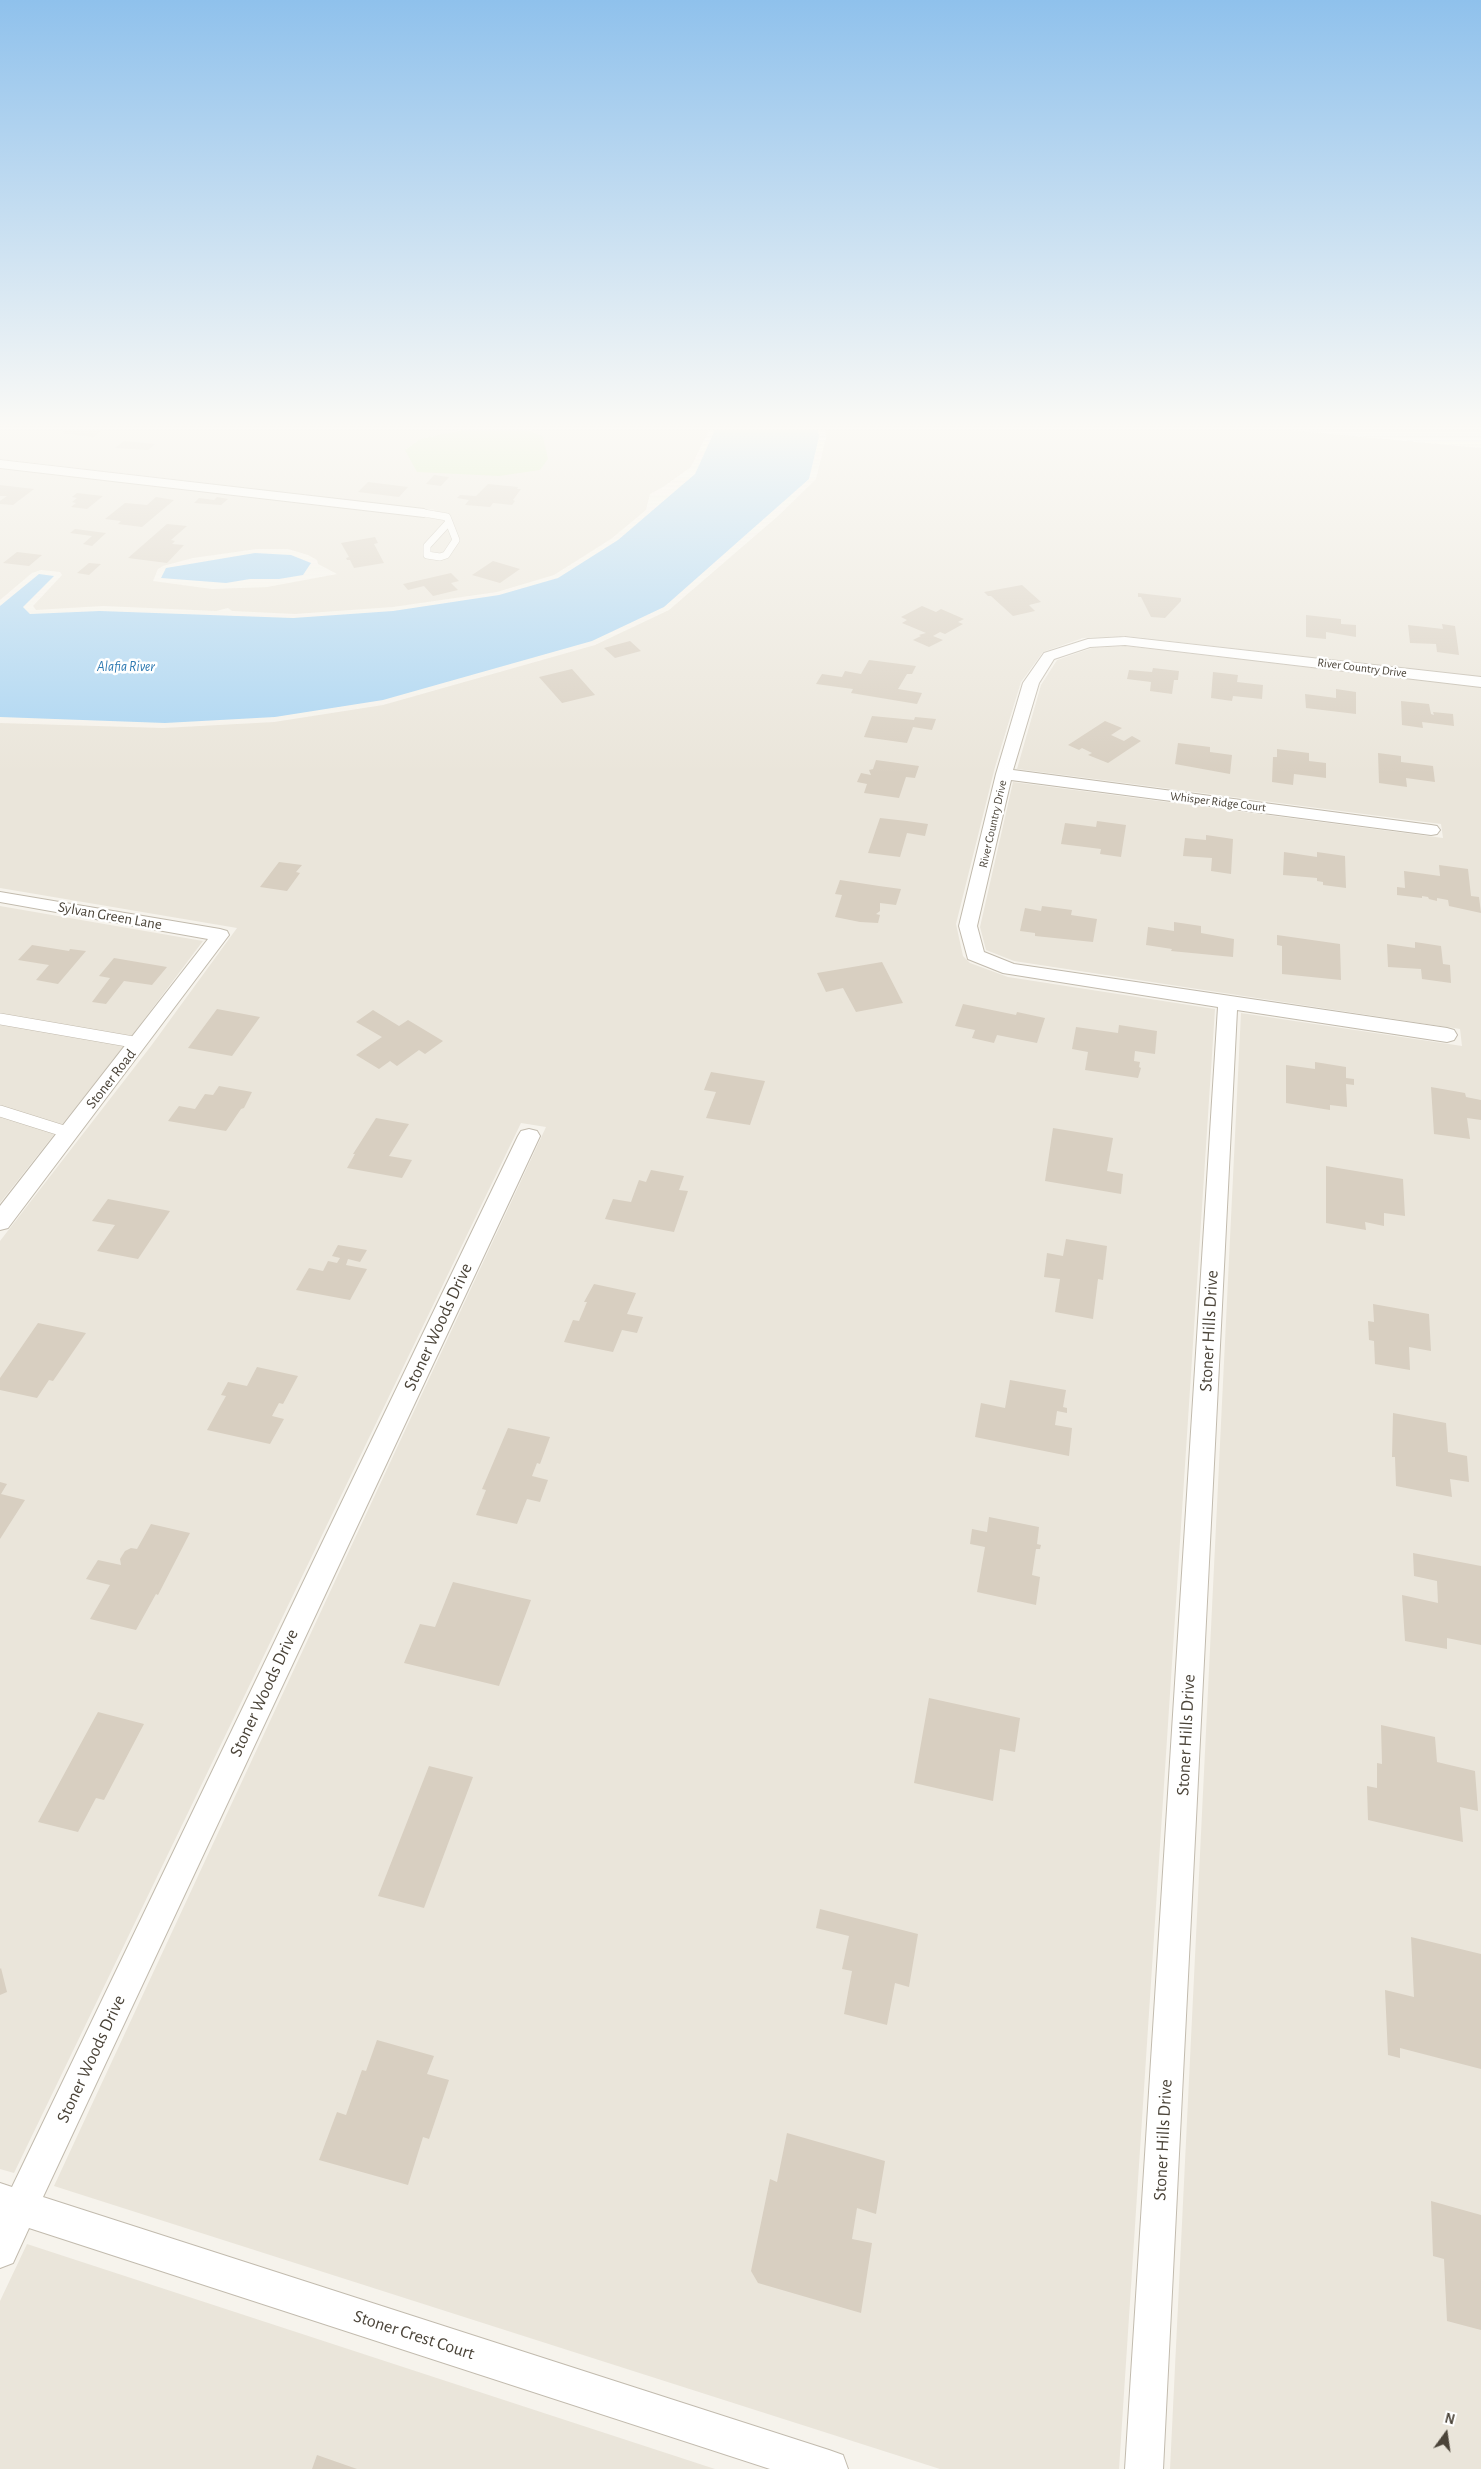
<!DOCTYPE html>
<html>
<head>
<meta charset="utf-8">
<style>
  body { margin:0 }
  #map { position:relative; width:1481px; height:2469px; overflow:hidden; background:#f6f3ec; font-family:"Alegreya Sans",sans-serif }
  canvas { display:block }
  .north { position:absolute; left:1421px; top:2409px; width:50px; height:50px; -webkit-text-stroke:4px #fff; paint-order:stroke; rotate:14deg; font-size:14px; font-weight:700; line-height:20px; text-align:center; color:#4b4439 }
  .north::after { content:''; display:block; margin:auto; width:18px; height:22px; background:#4b4439; clip-path:polygon(50% 0,100% 100%,50% 72%,0 100%) }
</style>
</head>
<body>
<div id="map">
<canvas width="1481" height="2469"></canvas>
<div class="north">N</div>
</div>
<script>
const ctx = document.querySelector('canvas').getContext('2d');
ctx.lineJoin = 'round';
function paint(path, color) { ctx.fillStyle = color; ctx.fill(path, 'evenodd'); }
const poly = rows => new Path2D(rows.map(r => 'M' + r).join(''));
function trace(path, color, width, dash) { ctx.strokeStyle = color; ctx.lineWidth = width; ctx.lineCap = dash ? 'butt' : 'round'; ctx.setLineDash(dash || []); ctx.stroke(path); }
function label(font, color, halo, rows, align = 'center') {
  ctx.font = font + ' "Alegreya Sans",sans-serif'; ctx.lineWidth = 5; ctx.setLineDash([]); ctx.textBaseline = 'middle'; ctx.strokeStyle = halo; ctx.fillStyle = color; for (const [text, x, y, turn = 0] of rows) {
    ctx.save(); ctx.translate(x, y); ctx.rotate((+turn || 0) * Math.PI / 180); ctx.textAlign = isNaN(turn) ? turn : align; if (halo) ctx.strokeText(text, 0, 0); ctx.fillText(text, 0, 0); ctx.restore();
  }
}
paint(poly([
  [0,430,462,430,420,439,405,450,543,437,529,430,709,430,691,467,663,487,650,494,646,510,611,539,554,575,497,592,393,607,295,614,232,611,228,608,216,611,103,606,36,610,33,606,62,575,60,572,41,570,32,573,0,600,0,468,428,518,435,510,0,459],
  [257,549,288,549,308,555,317,560,318,564,337,574,267,587,212,589,153,581,158,569,163,566,193,558],
  [825,430,1289,430,1481,448,1481,677,1126,636,1083,638,1043,652,1021,682,995,767,956,924,963,956,970,963,1008,977,1215,1009,1119,2469,940,2469,54,2186,546,1127,521,1123,14,2173,0,2169,0,1241,151,1046,237,928,0,888,0,723,163,728,274,722,383,705,595,645,669,610,778,516,816,479,826,437],
  [1126,646,1481,687,1481,2469,1170,2469,1241,1013,1462,1046,1460,1029,1014,961,986,950,980,927,1013,782,1443,838,1441,824,1017,769,1041,685,1057,660,1092,648],
  [0,906,203,941,127,1042,0,1203],
  [27,2244,715,2469,0,2469,0,2301]
]), '#eae5da');
paint(poly([
  [462,430,529,430,543,437,548,459,540,470,499,476,417,472,405,450,420,439]
]), '#d2eab5');
paint(poly([
  [715,430,818,430,819,437,809,479,664,607,592,641,383,700,275,717,165,723,0,717,0,606,39,574,54,576,23,607,30,614,100,611,293,618,393,611,499,595,558,578,618,540,695,474],
  [255,553,291,555,311,563,303,575,279,579,250,579,226,583,161,578,166,568]
]), '#a9d4f2');
paint(poly([
  [66,430,103,430,94,437,61,433],
  [124,441,155,444,148,450,115,448],
  [434,475,449,477,441,486,426,484],
  [368,482,408,487,399,497,358,492],
  [488,484,518,487,517,489,521,489,513,500,515,501,512,505,493,503,490,507,465,505,469,500,457,498,460,495,476,496],
  [0,485,34,489,13,505,0,504,0,501,7,496,0,496],
  [77,493,103,496,87,509,71,507,76,503,72,502,77,498,72,497],
  [156,497,174,500,142,527,118,524,121,521,105,519,125,503,147,505],
  [217,497,228,499,221,505,194,503,199,498,214,500],
  [167,524,187,526,171,540,175,541,172,544,184,545,167,563,128,558],
  [75,529,106,533,92,546,83,544,92,536,70,533],
  [375,537,378,543,374,544,384,563,354,568,350,560,347,560,346,558,349,557,341,543],
  [17,552,42,555,29,566,3,563],
  [493,561,520,569,500,583,472,575],
  [89,563,101,564,89,575,77,573],
  [451,573,459,581,451,583,458,590,433,596,424,586,408,590,403,584],
  [1022,585,1041,602,1029,605,1035,611,1013,616,991,596,988,596,984,592],
  [1138,593,1181,598,1181,601,1165,618,1151,617,1141,597,1138,597],
  [922,606,936,612,941,609,964,619,958,622,963,624,945,634,940,632,933,636,943,640,929,647,913,640,921,636,919,635,926,633,902,623,907,620,901,617],
  [1306,615,1341,619,1341,624,1356,625,1356,637,1326,632,1326,639,1306,637],
  [1442,624,1455,626,1459,655,1437,652,1436,644,1410,643,1408,625,1443,629],
  [630,641,641,651,615,658,604,648],
  [869,660,916,666,912,674,907,674,898,689,922,693,917,704,851,693,853,689,816,684,822,674,842,677,845,671,861,674],
  [1153,668,1179,671,1178,680,1174,680,1172,694,1150,691,1151,682,1127,679,1129,670,1152,672],
  [572,669,595,695,562,703,539,677],
  [1213,672,1238,675,1237,682,1263,685,1262,699,1233,696,1232,701,1211,698],
  [1336,689,1356,692,1356,714,1306,708,1305,694,1336,698],
  [1401,701,1429,704,1431,714,1434,715,1433,712,1453,714,1454,726,1422,722,1423,728,1402,725],
  [872,716,914,720,915,717,936,719,932,730,913,727,907,743,864,737],
  [1105,721,1122,728,1111,735,1124,741,1132,736,1141,741,1108,763,1088,755,1092,753,1082,748,1079,750,1068,745],
  [1178,743,1210,747,1210,752,1232,755,1230,774,1175,764],
  [1277,749,1309,753,1309,761,1326,763,1326,778,1294,774,1293,785,1272,782,1273,757,1277,757],
  [1378,753,1401,756,1401,762,1433,766,1435,782,1406,778,1407,787,1379,783],
  [876,760,919,766,915,778,906,777,899,798,864,793,867,784,857,782,861,773,871,775,869,770,873,769],
  [880,818,907,821,928,824,925,836,907,833,900,857,868,853],
  [1097,821,1126,825,1121,857,1100,854,1101,849,1061,844,1065,823,1096,827],
  [1206,835,1233,839,1231,874,1211,871,1212,858,1183,856,1185,838,1206,840],
  [1284,852,1317,857,1317,852,1345,856,1346,888,1323,885,1323,882,1317,881,1317,878,1283,875],
  [279,862,302,865,296,872,300,873,287,891,260,887],
  [1439,865,1468,869,1471,896,1479,897,1481,913,1449,906,1448,900,1437,898,1437,901,1429,899,1428,897,1422,896,1422,898,1397,895,1397,887,1405,888,1404,871,1440,876],
  [840,880,879,886,901,889,896,905,880,903,880,911,876,914,880,915,878,923,860,922,835,917,842,895,835,894],
  [1042,906,1072,910,1071,915,1097,919,1093,942,1035,936,1035,933,1020,931,1025,908,1041,911],
  [1174,922,1201,926,1201,933,1234,939,1233,957,1171,951,1172,949,1146,945,1148,927,1174,931],
  [1277,935,1340,944,1341,980,1282,974,1282,946,1277,945],
  [1415,942,1441,946,1443,964,1450,965,1451,983,1422,979,1421,969,1388,967,1387,944,1415,948],
  [32,945,69,951,70,949,86,951,58,984,36,980,49,965,18,960],
  [114,958,167,967,152,985,124,981,106,1004,92,1002,110,978,99,976],
  [882,962,903,1003,856,1012,843,988,826,992,817,973],
  [963,1004,1016,1015,1017,1012,1045,1018,1037,1043,997,1035,994,1043,972,1038,975,1030,955,1026],
  [217,1009,260,1017,232,1056,188,1048],
  [373,1010,399,1026,408,1020,443,1041,425,1054,419,1050,397,1066,390,1061,379,1069,356,1055,382,1037,356,1022],
  [1119,1025,1157,1031,1155,1054,1135,1051,1134,1061,1140,1062,1139,1067,1141,1068,1138,1078,1085,1070,1088,1052,1072,1049,1076,1027,1118,1033],
  [1315,1062,1346,1067,1346,1078,1354,1079,1354,1085,1346,1084,1347,1107,1330,1105,1330,1110,1286,1103,1286,1065,1315,1069],
  [711,1072,765,1081,750,1125,706,1118,716,1092,704,1090],
  [219,1086,252,1092,244,1108,241,1109,226,1131,168,1121,179,1106,195,1109,205,1094,213,1095],
  [1431,1087,1465,1093,1466,1097,1481,1100,1481,1120,1467,1118,1470,1139,1434,1134],
  [376,1118,409,1124,389,1156,412,1160,402,1178,347,1168,355,1154,353,1154],
  [1053,1128,1113,1138,1107,1171,1123,1174,1121,1194,1045,1181],
  [1326,1166,1403,1179,1405,1216,1384,1213,1384,1226,1365,1222,1366,1230,1326,1223],
  [651,1170,684,1176,679,1190,688,1191,674,1232,605,1219,613,1199,631,1202,639,1180,646,1182],
  [108,1199,170,1211,138,1259,97,1251,115,1225,92,1221],
  [1066,1239,1107,1246,1103,1280,1098,1279,1093,1319,1055,1312,1060,1279,1044,1277,1047,1253,1063,1256],
  [338,1245,367,1250,360,1262,348,1259,346,1265,367,1269,350,1300,296,1290,309,1268,323,1271,328,1261,337,1263,340,1258,332,1256],
  [594,1284,636,1293,627,1314,643,1317,637,1333,622,1330,613,1352,564,1342,573,1320,579,1321,587,1302,584,1302],
  [1373,1304,1429,1314,1431,1351,1409,1347,1410,1370,1375,1364,1374,1341,1369,1340,1368,1321,1374,1322],
  [38,1323,86,1333,53,1381,49,1380,37,1398,0,1390,0,1378],
  [257,1367,298,1376,283,1404,279,1403,272,1416,284,1419,270,1444,207,1430,226,1396,221,1395,228,1382,247,1386],
  [1010,1380,1066,1390,1063,1407,1067,1408,1067,1413,1057,1411,1055,1425,1072,1428,1069,1456,975,1437,981,1403,1005,1408],
  [1393,1413,1446,1423,1448,1452,1467,1456,1469,1482,1450,1479,1452,1497,1396,1486,1395,1457,1392,1457],
  [508,1428,550,1437,540,1464,537,1463,532,1476,548,1480,540,1502,527,1499,517,1524,476,1515,486,1490,482,1489],
  [0,1482,7,1484,1,1494,25,1500,0,1539],
  [989,1517,1039,1527,1037,1544,1041,1545,1040,1549,1036,1549,1032,1575,1040,1577,1036,1605,977,1592,985,1547,970,1544,972,1529,987,1532],
  [151,1524,190,1533,158,1595,156,1594,136,1630,90,1619,110,1585,86,1579,98,1560,121,1565,120,1559,125,1551,131,1548,137,1549],
  [1413,1553,1481,1566,1481,1645,1447,1638,1447,1649,1405,1641,1402,1595,1438,1603,1437,1581,1414,1576],
  [453,1582,531,1600,499,1686,404,1663,420,1624,435,1627],
  [929,1698,1020,1718,1015,1752,1000,1749,993,1801,914,1783],
  [98,1712,144,1724,104,1800,96,1798,78,1832,38,1822],
  [1381,1725,1435,1737,1437,1762,1475,1771,1478,1811,1460,1807,1463,1842,1368,1820,1367,1786,1377,1788,1377,1763,1382,1764],
  [429,1766,473,1777,424,1908,378,1896],
  [820,1909,918,1934,909,1987,895,1983,887,2025,844,2014,852,1971,842,1969,849,1936,816,1928],
  [1411,1937,1481,1954,1481,2069,1400,2048,1400,2058,1388,2055,1385,1990,1414,1997],
  [1,1968,7,1992,0,1995,0,1969],
  [377,2040,434,2056,427,2074,449,2080,429,2139,423,2137,408,2185,319,2160,337,2112,346,2115,362,2070,366,2071],
  [787,2133,885,2161,876,2214,857,2208,852,2239,872,2243,861,2313,758,2283,751,2271,770,2179,777,2182],
  [1431,2201,1481,2215,1481,2330,1447,2321,1444,2259,1433,2256],
  [317,2455,357,2469,312,2469]
]), '#d8cfc1');
const serviceFar1 = poly([
  [424,513,447,517,449,522],
  [449,522,456,540,446,555,440,557,427,555,427,546,449,522]
]);
const service = poly([
  [0,1019,139,1043],
  [0,1111,70,1133]
]);
const minor = poly([
  [0,460,424,509,431,513,424,517,0,468,0,460],
  [1125,637,1481,677,1481,687,1125,645,1090,647,1054,659,1039,683,1013,770,1431,825,1437,826,1440,830,1437,834,1431,835,1011,780,977,926,984,952,1014,964,1447,1028,1454,1030,1457,1035,1454,1040,1447,1042,1237,1010,1163,2469,1125,2469,1218,1007,1003,973,968,959,959,926,996,774,1023,683,1044,653,1088,639,1125,637],
  [0,892,220,929,227,931,229,935,8,1228,0,1230,0,1206,208,939,0,902,0,892],
  [529,1129,537,1131,540,1136,43,2197,829,2450,843,2455,848,2469,770,2469,29,2228,13,2263,0,2268,0,2183,12,2187,518,1136,521,1131,529,1129]
]);
trace(serviceFar1, '#c2bbae', 8);
trace(service, '#c2bbae', 12);
trace(minor, '#c2bbae', 2);
trace(serviceFar1, '#fff', 7);
trace(service, '#fff', 11);
paint(minor, '#fff');
const sky = ctx.createLinearGradient(0, 0, 0, 775);
sky.addColorStop(0, '#8fc1ec');
sky.addColorStop(0.55, '#fbfaf6');
sky.addColorStop(1, '#fbfaf600');
ctx.fillStyle = sky;
ctx.fillRect(0, 0, 1481, 775);
label('12px', '#4b4439', '#fff', [
  ["River Country Drive",1362,668,7],
  ["Whisper Ridge Court",1218,802,7],
  ["River Country Drive",993,824,-77]
]);
label('italic 14px', '#2e7ab2', '#fff', [
  ["Alafia River",126,667]
]);
label('15px', '#4b4439', '#fff', [
  ["Sylvan Green Lane",110,916,10],
  ["Stoner Road",111,1079,-52]
]);
label('18px', '#4b4439', '#fff', [
  ["Stoner Woods Drive",438,1327,-65],
  ["Stoner Hills Drive",1209,1331,-87],
  ["Stoner Woods Drive",264,1693,-65],
  ["Stoner Hills Drive",1186,1735,-87],
  ["Stoner Woods Drive",91,2059,-65],
  ["Stoner Hills Drive",1163,2140,-87],
  ["Stoner Crest Court",414,2335,18]
]);
</script>
</body>
</html>
